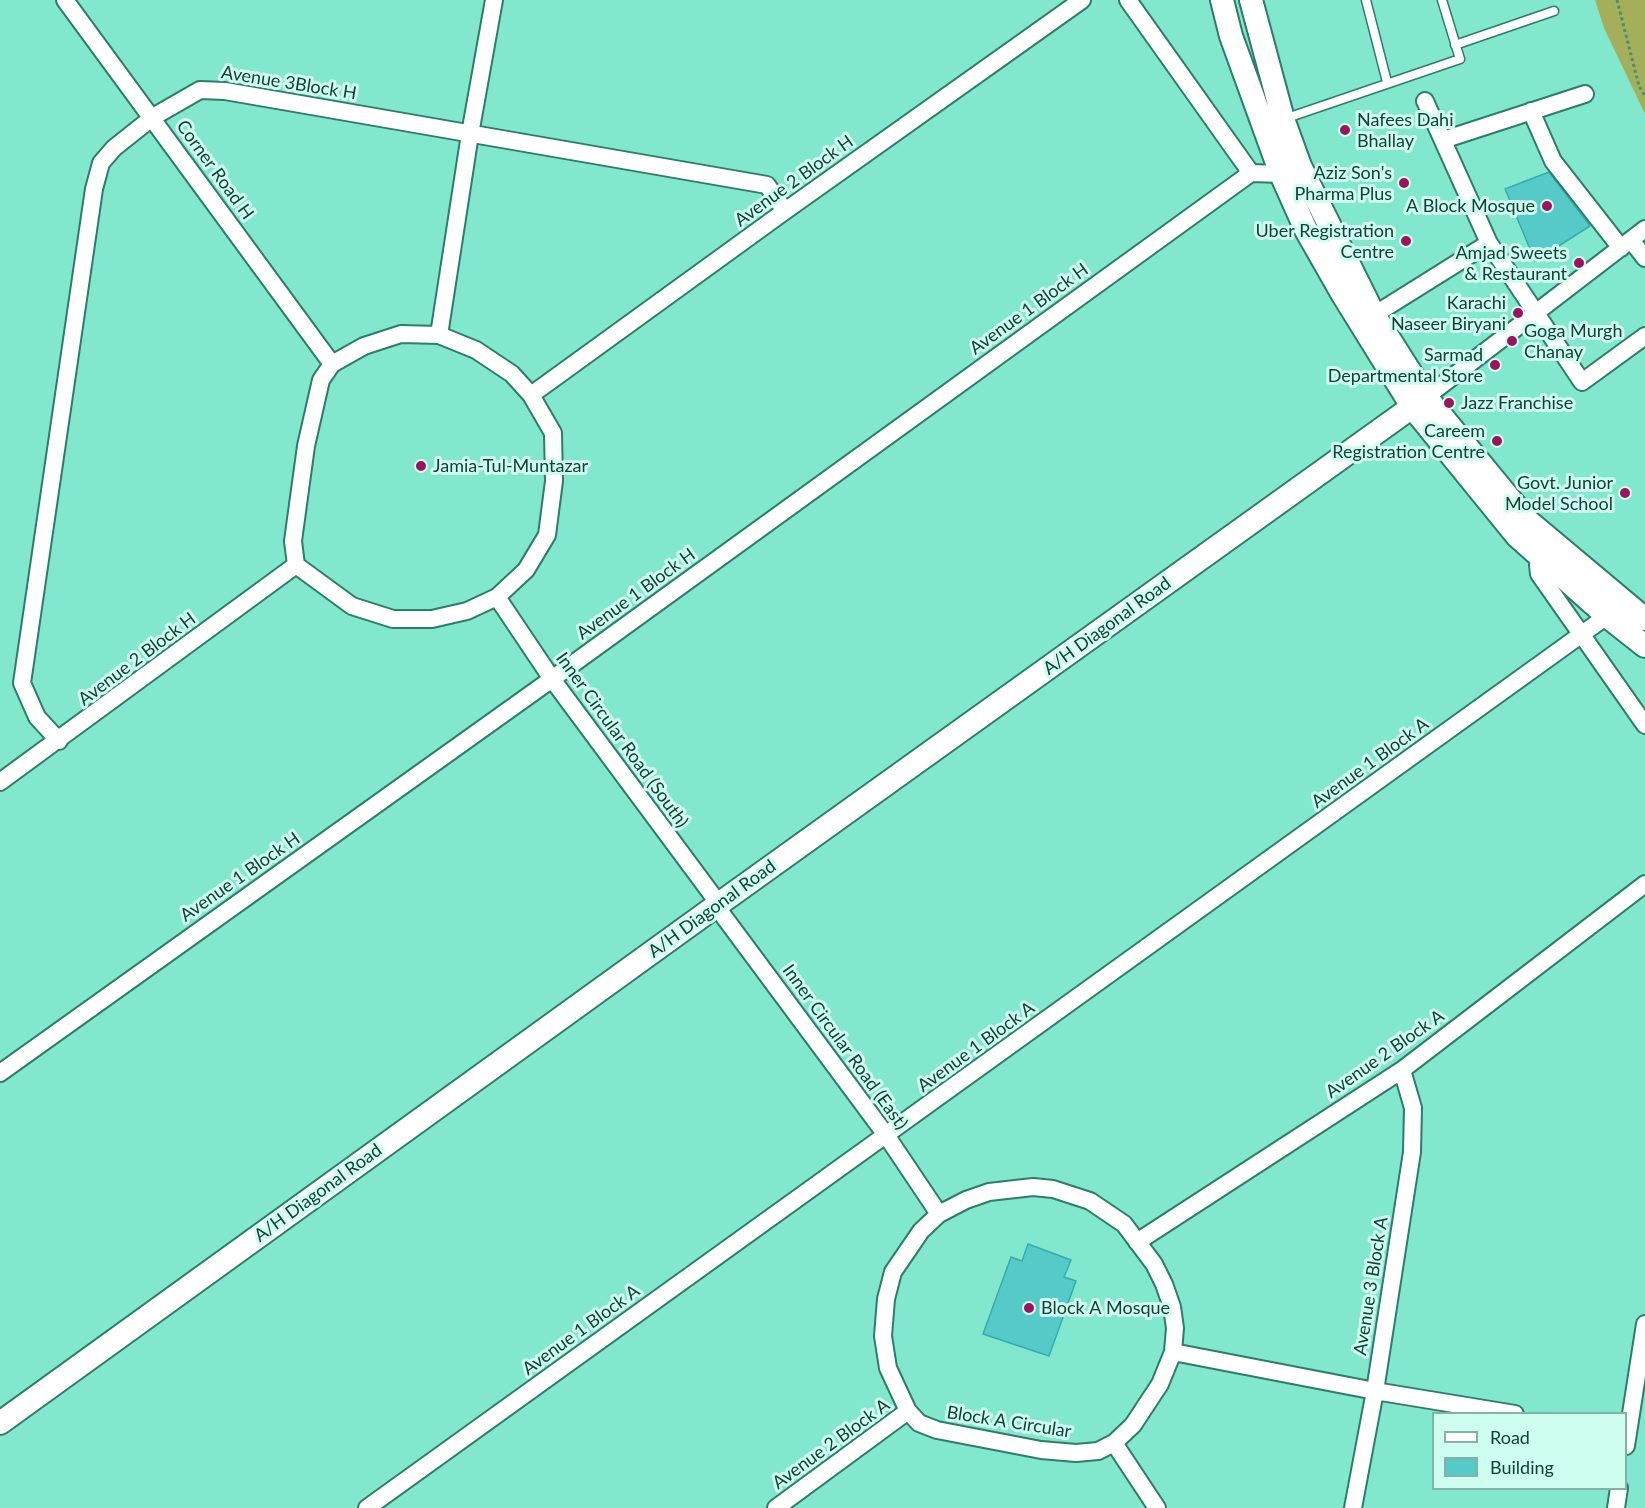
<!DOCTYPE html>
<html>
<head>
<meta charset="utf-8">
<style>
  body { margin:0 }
  #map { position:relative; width:1645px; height:1508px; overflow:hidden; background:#81e7cd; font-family:Lato,sans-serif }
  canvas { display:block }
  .legend { position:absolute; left:1432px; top:1412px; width:195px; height:78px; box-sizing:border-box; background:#cefef0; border:2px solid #84b2a6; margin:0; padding:8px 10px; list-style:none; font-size:18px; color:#144036 }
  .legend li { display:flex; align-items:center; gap:12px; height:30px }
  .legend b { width:30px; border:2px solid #84b2a6 }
</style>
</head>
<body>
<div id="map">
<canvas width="1645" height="1508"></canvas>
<ul class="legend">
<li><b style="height:8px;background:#fff"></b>Road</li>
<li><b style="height:16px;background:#55cac9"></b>Building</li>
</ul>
</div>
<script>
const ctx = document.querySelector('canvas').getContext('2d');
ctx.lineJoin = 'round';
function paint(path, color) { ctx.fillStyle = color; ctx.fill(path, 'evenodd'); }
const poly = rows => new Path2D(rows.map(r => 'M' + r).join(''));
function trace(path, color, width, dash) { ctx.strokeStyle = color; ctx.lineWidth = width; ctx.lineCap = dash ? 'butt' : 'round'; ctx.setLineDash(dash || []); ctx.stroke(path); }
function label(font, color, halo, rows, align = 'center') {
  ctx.font = font + ' Lato,sans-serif'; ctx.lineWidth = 6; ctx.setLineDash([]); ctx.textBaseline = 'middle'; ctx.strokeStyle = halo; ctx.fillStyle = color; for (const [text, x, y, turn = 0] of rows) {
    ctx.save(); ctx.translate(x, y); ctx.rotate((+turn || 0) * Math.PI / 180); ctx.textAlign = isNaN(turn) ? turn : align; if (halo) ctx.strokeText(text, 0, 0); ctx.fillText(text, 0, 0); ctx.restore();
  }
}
paint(poly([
  [1595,0,1645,0,1645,114,1604,28]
]), '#a5af59');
const building = poly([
  [1549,172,1590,226,1535,261,1505,189,1549,172],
  [1028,1244,1071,1260,1064,1277,1076,1281,1049,1356,983,1334,1011,1257,1022,1261,1028,1244]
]);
paint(building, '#55cac9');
trace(building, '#33aeae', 1.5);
const lane = poly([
  [1366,0,1387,82],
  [1455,45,1554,11],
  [1284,119,1460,59,1442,0]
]);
const street = poly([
  [65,0,332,364],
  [1128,0,1251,173],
  [1425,101,1489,243,1582,382,1645,336],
  [1531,111,1553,161,1621,248],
  [1443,140,1585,94],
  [1631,240,1645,258],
  [1374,315,1489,243],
  [401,334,439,335,476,350,512,374,531,395,553,433,554,481,547,535,526,570,497,597,467,611,432,619,393,619,352,606,296,565,293,541,306,446,321,380,332,364,364,346,401,334],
  [439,335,470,134,494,0],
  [531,395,785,211,1082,0],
  [1426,397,1645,229],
  [1546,552,1538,565,1539,574,1645,725],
  [497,597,552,679,719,904],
  [59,741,37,717,22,683,94,189,101,163,114,148,153,117,200,90,225,91,767,185,785,211],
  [0,782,296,565],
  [716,906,886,1135,939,1214],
  [0,1073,552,679,1251,173,1281,174,1291,170],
  [1033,1187,1053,1189,1090,1201,1124,1224,1154,1264,1164,1284,1172,1307,1175,1328,1173,1352,1160,1384,1133,1425,1114,1443,1098,1451,1076,1453,1041,1450,937,1430,919,1423,908,1411,888,1368,883,1336,886,1299,893,1272,921,1231,939,1214,966,1200,989,1192,1033,1187],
  [1137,1242,1402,1070,1645,884],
  [1173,1352,1375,1391,1515,1414],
  [1114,1443,1157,1508],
  [1626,1446,1645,1324],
  [367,1508,1607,616],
  [776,1508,908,1411],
  [1353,1508,1375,1391,1412,1152,1413,1108,1402,1070],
  [1616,1508,1619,1488]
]);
const secondary = poly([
  [1222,0,1231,36,1281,174,1306,230,1343,295,1413,408,1517,536,1607,616,1645,646],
  [1251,0,1283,119,1300,166,1374,315,1426,397,1528,521,1645,619],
  [0,1423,716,906,1426,397]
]);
trace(lane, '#2c7d6a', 11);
trace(street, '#2c7d6a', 20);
trace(secondary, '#2c7d6a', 26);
trace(poly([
  [1617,0,1639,86,1645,96]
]), '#478f7d', 3, [3, 3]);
trace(lane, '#fff', 8);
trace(street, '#fff', 16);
trace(secondary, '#fff', 22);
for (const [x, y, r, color] of [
  [1345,130,6,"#9e125e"],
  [1404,183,6,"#9e125e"],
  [1547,206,6,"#9e125e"],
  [1406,241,6,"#9e125e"],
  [1579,263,6,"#9e125e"],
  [1518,313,6,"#9e125e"],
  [1512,341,6,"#9e125e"],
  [1495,365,6,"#9e125e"],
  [1449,403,6,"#9e125e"],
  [1497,441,6,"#9e125e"],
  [421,466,6,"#9e125e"],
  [1625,493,6,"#9e125e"],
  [1029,1308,6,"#9e125e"]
]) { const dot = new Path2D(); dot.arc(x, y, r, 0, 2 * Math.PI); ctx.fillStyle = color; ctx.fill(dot); trace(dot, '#cefef0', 2); }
label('18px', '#144036', '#cefef0', [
  ["Avenue 3Block H",289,83,9],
  ["Corner Road H",215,170,54],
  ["Avenue 2 Block H",794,181,-36],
  ["Avenue 1 Block H",1029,309,-36],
  ["Avenue 1 Block H",636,594,-36],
  ["A/H Diagonal Road",1107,626,-36],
  ["Avenue 2 Block H",137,659,-37],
  ["Inner Circular Road (South)",622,740,54],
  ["Avenue 1 Block A",1370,763,-36],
  ["Avenue 1 Block H",240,877,-35],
  ["A/H Diagonal Road",712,909,-36],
  ["Inner Circular Road (East)",845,1047,54],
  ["Avenue 1 Block A",976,1047,-36],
  ["Avenue 2 Block A",1385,1054,-35],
  ["A/H Diagonal Road",318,1193,-36],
  ["Avenue 3 Block A",1371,1286,-81],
  ["Avenue 1 Block A",581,1330,-36],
  ["Block A Circular",1009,1422,9],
  ["Avenue 2 Block A",831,1444,-36]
]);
label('18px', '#144036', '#cefef0', [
  ["Nafees Dahi",1357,120,"left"],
  ["Bhallay",1357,141,"left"],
  ["Aziz Son's",1392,173],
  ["Pharma Plus",1392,194],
  ["A Block Mosque",1535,206],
  ["Uber Registration",1394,231],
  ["Centre",1394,252],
  ["Amjad Sweets",1567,253],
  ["& Restaurant",1567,274],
  ["Karachi",1506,303],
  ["Naseer Biryani",1506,324],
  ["Goga Murgh",1524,331,"left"],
  ["Chanay",1524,352,"left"],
  ["Sarmad",1483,355],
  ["Departmental Store",1483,376],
  ["Jazz Franchise",1461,403,"left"],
  ["Careem",1485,431],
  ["Registration Centre",1485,452],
  ["Jamia-Tul-Muntazar",433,466,"left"],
  ["Govt. Junior",1613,483],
  ["Model School",1613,504],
  ["Block A Mosque",1041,1308,"left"]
], 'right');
</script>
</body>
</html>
